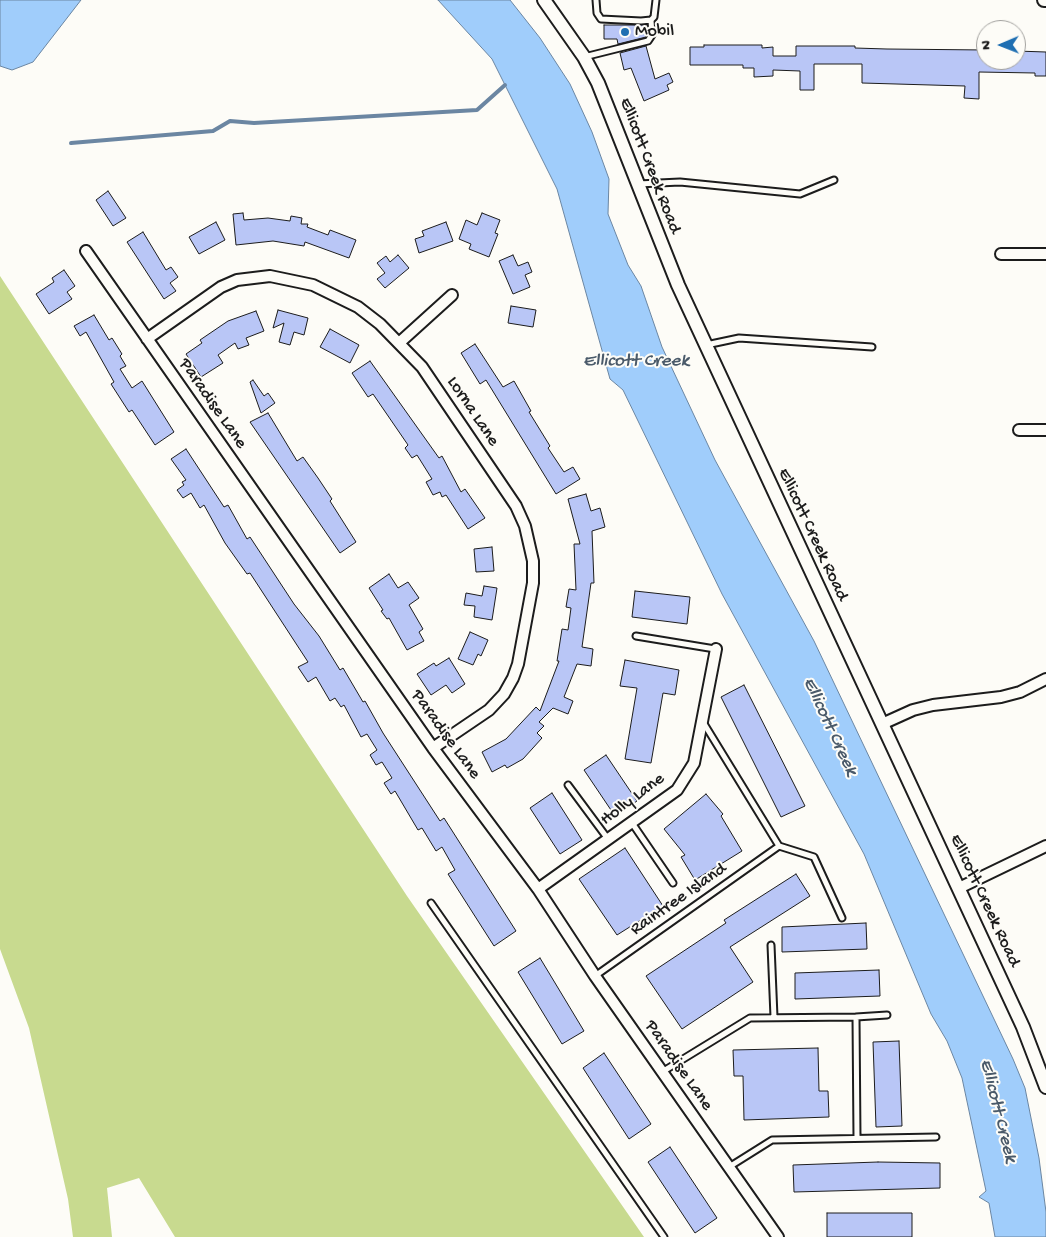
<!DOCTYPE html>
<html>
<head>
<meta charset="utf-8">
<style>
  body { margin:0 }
  #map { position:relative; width:1046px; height:1237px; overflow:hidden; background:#fdfcf7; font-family:"Gochi Hand",sans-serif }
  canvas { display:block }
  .north { position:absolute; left:976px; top:20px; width:50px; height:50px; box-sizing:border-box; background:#fdfcf7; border:1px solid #a3a29f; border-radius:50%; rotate:269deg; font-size:14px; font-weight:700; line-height:20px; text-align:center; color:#1c1c1c }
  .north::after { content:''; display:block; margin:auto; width:18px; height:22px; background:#1f6fb2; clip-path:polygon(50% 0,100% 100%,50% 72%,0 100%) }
</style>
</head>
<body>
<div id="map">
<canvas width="1046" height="1237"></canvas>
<div class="north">N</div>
</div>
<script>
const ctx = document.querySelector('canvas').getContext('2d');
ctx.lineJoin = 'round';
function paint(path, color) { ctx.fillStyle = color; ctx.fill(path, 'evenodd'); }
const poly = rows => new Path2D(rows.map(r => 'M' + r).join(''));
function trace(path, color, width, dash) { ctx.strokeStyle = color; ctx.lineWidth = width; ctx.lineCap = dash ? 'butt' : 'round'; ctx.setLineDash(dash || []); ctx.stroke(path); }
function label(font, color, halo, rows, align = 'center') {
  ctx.font = font + ' "Gochi Hand",sans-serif'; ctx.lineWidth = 4; ctx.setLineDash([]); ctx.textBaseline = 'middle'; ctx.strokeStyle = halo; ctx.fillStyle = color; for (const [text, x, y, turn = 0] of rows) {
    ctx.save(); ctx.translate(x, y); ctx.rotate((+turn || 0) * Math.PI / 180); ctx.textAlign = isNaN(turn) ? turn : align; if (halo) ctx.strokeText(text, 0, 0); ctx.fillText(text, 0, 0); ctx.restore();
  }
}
paint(poly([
  [0,276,407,896,644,1237,175,1237,139,1178,107,1188,112,1237,73,1237,68,1199,29,1028,0,949]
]), '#c8da8f');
const water = poly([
  [0,0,81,0,33,62,12,70,0,66,0,0],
  [438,0,510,0,540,38,570,84,592,132,609,179,608,214,628,265,641,286,662,347,715,460,814,641,1013,1059,1025,1088,1039,1158,1046,1212,1046,1237,995,1237,989,1203,979,1197,986,1191,962,1078,947,1041,931,1014,864,854,722,594,623,390,610,379,557,189,492,59,438,0]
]);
paint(water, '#a0cdfb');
trace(water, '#6b86a2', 1);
trace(poly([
  [71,143,213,131,230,121,254,123,477,110,505,85]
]), '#6b86a2', 4);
const building = poly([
  [604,25,646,25,646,37,618,44,617,39,604,39,604,25],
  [704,45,762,45,762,48,773,47,773,56,796,56,796,46,855,46,855,48,887,49,986,50,986,60,1016,60,1016,51,1046,52,1046,76,1035,76,1035,73,979,72,979,99,964,98,965,86,862,83,862,64,814,64,814,90,800,90,800,71,773,70,773,76,754,77,754,68,743,68,743,65,690,65,690,47,704,47,704,45],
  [646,46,655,79,669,73,673,82,667,85,669,90,644,101,631,68,624,70,620,53,646,46],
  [108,191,126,218,113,226,96,200,108,191],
  [243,213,244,220,268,218,290,221,291,216,302,218,301,224,308,224,307,227,328,235,330,230,356,240,349,258,305,242,304,246,273,241,236,245,233,214,243,213],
  [482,213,500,220,495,233,498,234,489,257,469,249,471,244,459,239,466,220,477,225,482,213],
  [216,222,225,240,199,254,189,237,216,222],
  [446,222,453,241,419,253,415,239,424,236,422,231,446,222],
  [143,232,166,270,171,267,178,277,170,283,176,291,164,299,127,242,143,232],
  [398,255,409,268,385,288,377,279,385,273,377,263,386,256,390,262,398,255],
  [513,255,518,266,528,262,532,272,525,275,530,287,513,294,499,261,513,255],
  [64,270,75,286,67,292,72,299,49,314,36,294,54,282,52,278,64,270],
  [511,306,536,310,533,327,508,323,511,306],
  [278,310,308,318,304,335,294,332,290,345,279,342,284,323,273,328,278,310],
  [256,311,264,331,246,338,249,345,238,349,235,343,218,355,223,363,201,377,186,354,202,343,200,340,228,321,256,311],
  [94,315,109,340,112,338,122,354,120,356,126,366,120,369,132,388,142,381,174,432,155,445,132,410,129,412,111,384,114,382,86,332,80,336,74,326,94,315],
  [330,329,359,345,350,363,320,347,330,329],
  [475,344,503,387,514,381,531,411,529,412,550,446,548,448,564,472,573,467,580,479,556,494,486,380,480,384,461,353,475,344],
  [370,361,439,458,442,456,461,492,465,489,485,518,468,529,446,495,442,497,440,492,433,495,426,482,432,479,417,455,412,458,405,448,408,445,373,394,368,397,352,373,370,361],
  [253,380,264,396,268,393,275,403,261,413,250,382,253,380],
  [268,413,297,461,303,457,318,478,332,499,330,501,356,542,340,553,250,422,268,413],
  [186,449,224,507,228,505,247,539,250,537,294,604,319,636,340,670,343,668,363,702,365,701,383,733,440,821,444,818,516,931,494,946,448,874,455,870,442,847,436,851,422,828,418,830,395,791,391,794,384,783,392,778,382,762,376,765,370,755,377,750,367,734,361,737,344,705,341,707,335,698,330,701,316,677,308,682,298,667,308,662,250,573,247,574,225,543,204,505,200,508,191,493,183,498,177,490,184,485,182,482,186,480,171,459,186,449],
  [586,494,591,511,600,508,605,527,592,531,594,583,591,583,582,647,593,649,591,666,577,664,564,697,573,701,568,714,553,708,539,722,544,726,537,733,542,738,523,759,507,768,505,765,492,772,482,752,506,739,536,707,540,711,559,661,557,661,562,629,568,630,571,608,566,607,569,589,576,590,574,544,580,544,568,499,586,494],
  [492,547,494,571,476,572,474,549,492,547],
  [389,574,398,588,408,582,419,598,409,605,423,629,419,632,424,641,407,650,389,618,387,619,381,611,383,610,369,588,389,574],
  [484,586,497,588,492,620,474,617,475,606,464,605,466,593,482,596,484,586],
  [635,591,690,597,687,624,632,617,635,591],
  [470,632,488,640,481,656,478,654,473,665,458,659,470,632],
  [449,658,465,684,452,693,446,685,431,695,417,674,434,663,436,666,449,658],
  [625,660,679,670,675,695,663,693,651,763,625,759,637,688,620,686,625,660],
  [744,685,805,806,781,817,721,697,744,685],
  [606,755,637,801,615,816,584,770,606,755],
  [552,793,582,840,560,854,530,808,552,793],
  [706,794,723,814,721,816,742,851,695,880,681,857,685,855,664,829,706,794],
  [625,848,663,906,617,935,579,879,625,848],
  [796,874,810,896,730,947,753,982,682,1029,646,976,726,923,724,920,796,874],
  [866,923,867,949,782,952,782,927,866,923],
  [540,958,584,1031,562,1044,518,972,540,958],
  [879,970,880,996,795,999,795,973,879,970],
  [899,1041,902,1126,876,1127,873,1042,899,1041],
  [818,1048,819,1091,828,1091,829,1117,744,1120,743,1076,734,1076,733,1050,818,1048],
  [604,1053,651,1124,629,1139,583,1068,604,1053],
  [670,1147,717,1218,695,1233,648,1162,670,1147],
  [878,1162,940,1163,940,1188,794,1192,793,1165,878,1162],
  [827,1213,912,1213,912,1237,827,1237,827,1213]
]);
paint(building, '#b9c6f6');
trace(building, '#1c1c1c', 1);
const service = poly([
  [596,0,597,13,601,19,641,21,651,20,654,17,656,0],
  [584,57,648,41,652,35,651,20],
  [638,184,680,182,800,194,834,180],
  [706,345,739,338,872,347],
  [636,636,715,649],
  [703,722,779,846,814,857,842,918],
  [568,785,608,839],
  [632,823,673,883],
  [431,903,664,1237],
  [771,945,774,1017],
  [595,976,779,846],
  [856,1017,887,1015],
  [662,1072,750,1018,856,1017,857,1138],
  [729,1167,772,1140,936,1137]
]);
const minor = poly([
  [86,251,433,748,538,889,595,976,778,1237],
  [1001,254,1046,254],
  [147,339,221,287,237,280,270,276,313,285,358,307,380,324,422,367,516,506,525,526,533,561,533,583,518,664,513,678,504,694,489,710,433,748],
  [399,343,452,295],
  [1019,430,1046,430],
  [882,724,913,710,933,705,1001,697,1020,692,1046,679],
  [959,888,1046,846],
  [538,889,677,790,694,763,716,649]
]);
const tertiary = poly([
  [544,0,584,57,598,83,678,285,1023,1027,1046,1087],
  [1044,0,1046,0]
]);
trace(service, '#1c1c1c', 9);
trace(minor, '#1c1c1c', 14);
trace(tertiary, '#1c1c1c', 16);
trace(service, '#fdfcf7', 5);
trace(minor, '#fdfcf7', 10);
trace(tertiary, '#fdfcf7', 12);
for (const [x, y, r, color] of [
  [625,32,5,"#1f6fb2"]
]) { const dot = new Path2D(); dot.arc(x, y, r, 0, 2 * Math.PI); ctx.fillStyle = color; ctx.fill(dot); trace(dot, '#fdfcf7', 2); }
label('18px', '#1c1c1c', '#fdfcf7', [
  ["Mobil",635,32]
], 'left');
label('18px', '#1c1c1c', '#fdfcf7', [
  ["Ellicott Creek Road",649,166,69],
  ["Paradise Lane",212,404,55],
  ["Lorna Lane",472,412,56],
  ["Ellicott Creek Road",812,535,65],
  ["Paradise Lane",445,735,54],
  ["Holly Lane",633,800,-37],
  ["Raintree Island",679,900,-35],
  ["Ellicott Creek Road",984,901,65],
  ["Paradise Lane",678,1066,55]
]);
label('italic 19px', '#4a5a6a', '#fdfcf7', [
  ["Ellicott Creek",636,362],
  ["Ellicott Creek",829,727,65],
  ["Ellicott Creek",997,1111,76]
]);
</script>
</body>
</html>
